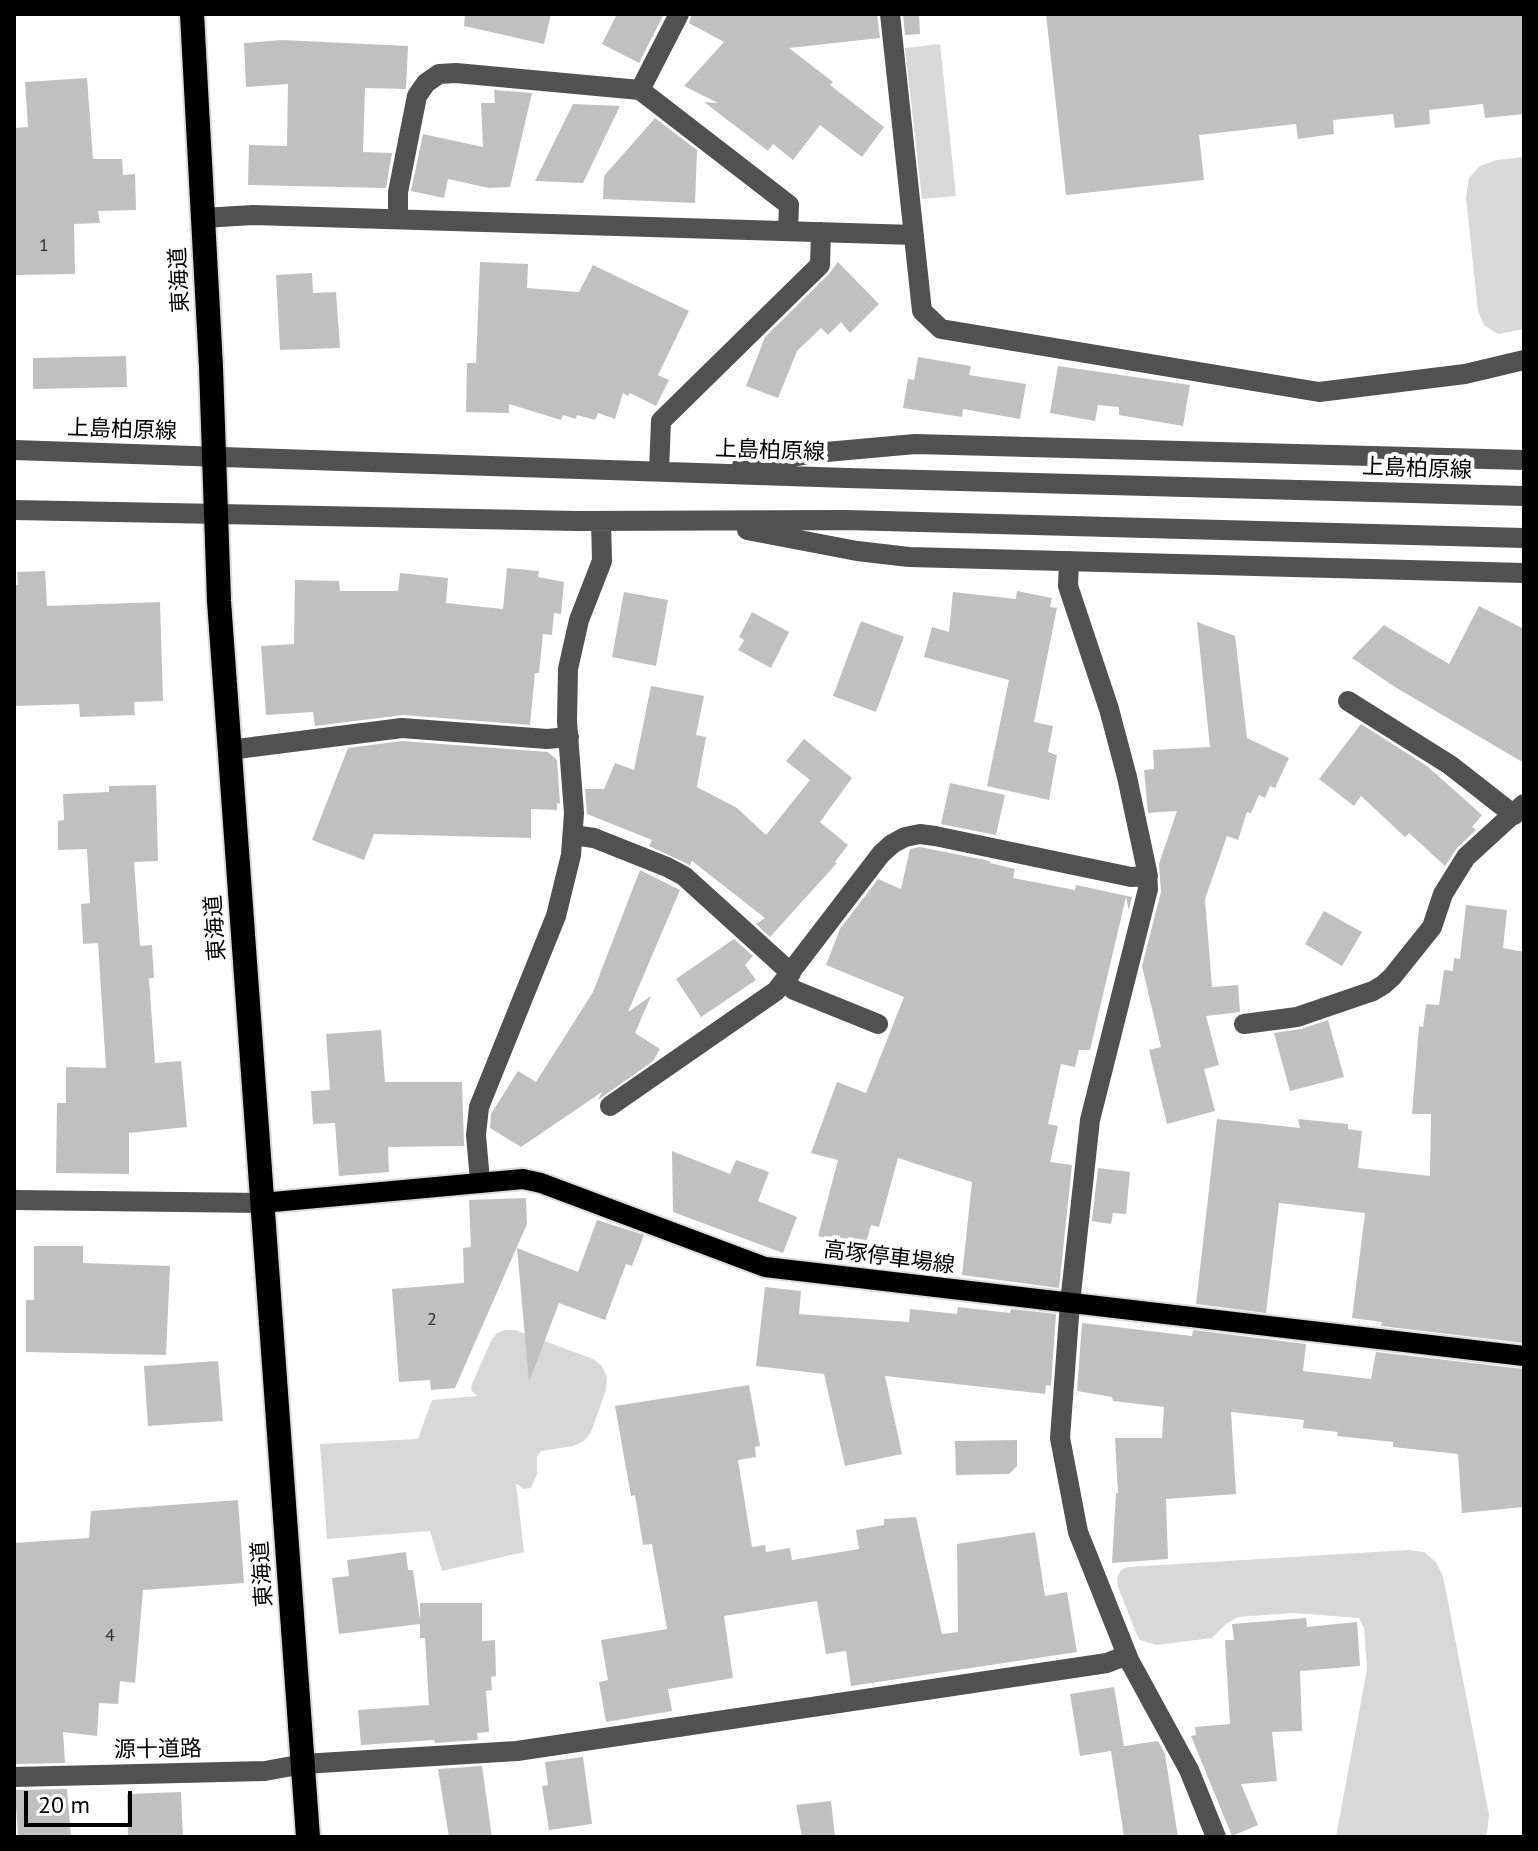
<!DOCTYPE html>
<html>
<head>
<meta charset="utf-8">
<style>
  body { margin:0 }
  #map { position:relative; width:1538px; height:1851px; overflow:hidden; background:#fff; font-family:"PT Sans",sans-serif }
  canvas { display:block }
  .frame { position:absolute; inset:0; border:16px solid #000; pointer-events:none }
  .scale { position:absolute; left:24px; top:1791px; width:108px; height:36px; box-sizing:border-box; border:4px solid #000; border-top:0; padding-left:10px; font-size:24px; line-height:28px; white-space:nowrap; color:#000; -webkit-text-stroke:6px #fff; paint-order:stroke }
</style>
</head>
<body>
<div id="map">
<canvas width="1538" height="1851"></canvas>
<div class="frame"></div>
<div class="scale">20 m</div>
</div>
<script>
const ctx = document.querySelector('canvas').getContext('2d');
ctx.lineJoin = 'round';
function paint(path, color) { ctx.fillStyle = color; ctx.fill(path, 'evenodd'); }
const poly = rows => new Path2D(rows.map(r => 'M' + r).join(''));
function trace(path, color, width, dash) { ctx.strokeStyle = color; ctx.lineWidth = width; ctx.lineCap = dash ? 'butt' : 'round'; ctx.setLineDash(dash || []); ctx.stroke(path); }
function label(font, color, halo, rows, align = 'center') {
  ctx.font = font + ' "PT Sans","Noto Sans JP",sans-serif'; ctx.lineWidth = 8; ctx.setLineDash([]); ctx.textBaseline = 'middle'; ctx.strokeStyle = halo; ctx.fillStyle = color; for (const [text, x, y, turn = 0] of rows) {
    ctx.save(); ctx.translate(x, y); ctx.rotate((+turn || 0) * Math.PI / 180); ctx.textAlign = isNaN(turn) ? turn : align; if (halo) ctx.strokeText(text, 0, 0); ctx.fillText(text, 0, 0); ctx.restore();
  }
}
paint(poly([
  [940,44,956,196,922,199,905,48],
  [1524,157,1524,329,1498,334,1484,325,1478,311,1466,197,1469,178,1480,166,1497,160],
  [506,1330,515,1330,593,1359,602,1366,607,1377,606,1390,591,1432,584,1441,573,1446,541,1451,537,1457,537,1474,531,1488,523,1489,516,1483,524,1552,442,1571,430,1531,327,1539,320,1444,418,1439,432,1400,477,1396,471,1390,472,1384,492,1339,497,1333],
  [1408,1550,1424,1552,1436,1562,1443,1576,1489,1815,1487,1833,1484,1837,1336,1837,1367,1669,1364,1628,1359,1618,1293,1613,1238,1617,1226,1624,1212,1638,1156,1645,1140,1640,1136,1633,1118,1587,1117,1578,1121,1570,1128,1567]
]), '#d8d8d8');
paint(poly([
  [465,14,551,14,544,44,464,26],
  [617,14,664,14,639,63,602,44],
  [692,14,877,14,880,38,789,48,833,82,830,85,884,127,862,157,820,125,793,160,773,144,768,151,704,102,718,103,684,86,724,42,689,23],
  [903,14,919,14,920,34,905,35],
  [1046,14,1524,14,1524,114,1485,118,1483,104,1429,110,1430,124,1395,128,1393,114,1333,120,1334,134,1298,139,1296,124,1199,135,1204,180,1066,195],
  [282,40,408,46,406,89,365,88,363,152,392,153,386,188,248,185,249,145,287,146,288,84,246,87,244,43],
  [87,78,93,159,122,159,123,175,135,174,136,210,98,211,100,223,74,224,75,274,14,275,14,128,28,127,25,82],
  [494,90,532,93,510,187,489,188,448,179,444,198,411,191,423,134,483,147,481,103,495,103],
  [573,104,620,106,583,183,535,181],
  [655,118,697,150,695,203,603,199,604,176],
  [480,262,528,264,527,288,579,292,593,265,689,311,658,375,669,380,656,406,630,393,628,396,623,393,615,419,598,413,595,420,577,415,576,419,563,415,561,420,509,404,509,413,466,412,467,363,476,363],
  [838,262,879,304,850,333,841,322,828,335,821,328,797,351,778,398,746,386,765,337,829,274],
  [312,273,313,293,336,292,340,348,280,350,276,275],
  [126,356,127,387,33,389,33,358],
  [918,357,971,366,969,375,1026,384,1020,419,963,409,962,417,903,408,908,379,914,380],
  [1058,366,1190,385,1183,426,1119,415,1119,407,1098,405,1095,421,1050,413],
  [507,568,539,571,538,577,564,582,561,614,554,613,552,635,543,634,539,673,535,673,530,725,403,715,315,726,313,712,266,715,261,646,294,644,295,580,339,581,340,591,398,591,400,573,448,578,446,603,503,609],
  [45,571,47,606,160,602,163,701,134,702,135,715,80,717,79,704,14,706,14,585,18,585,17,572],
  [1017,591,1052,598,1050,607,1057,608,1034,722,1053,726,1048,752,1057,755,1049,800,987,786,1009,680,924,657,932,627,949,632,953,592,1016,599],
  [624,592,668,600,656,666,612,657],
  [1479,606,1524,629,1524,763,1395,687,1352,658,1384,625,1449,664],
  [752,612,789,632,771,668,738,650,744,640,739,637],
  [861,621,904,637,876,712,833,696],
  [1197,622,1235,636,1247,738,1289,758,1275,788,1270,786,1265,798,1259,795,1251,813,1247,812,1238,840,1227,836,1205,899,1212,987,1238,985,1240,1012,1206,1016,1219,1065,1204,1069,1215,1111,1167,1124,1149,1050,1161,1047,1142,966,1161,892,1159,864,1177,811,1148,813,1144,770,1154,769,1153,750,1210,747],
  [651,686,704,696,696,735,706,737,697,787,737,808,766,835,810,780,786,761,804,739,852,778,820,822,848,845,835,862,837,863,770,937,756,924,765,918,692,861,690,865,649,846,652,840,587,814,585,789,604,789,615,763,634,770],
  [1361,724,1427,766,1482,815,1472,827,1476,830,1457,848,1445,866,1409,833,1405,837,1361,796,1354,806,1319,779],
  [402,741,548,752,557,760,560,804,557,803,557,810,531,809,531,838,374,834,364,860,312,840,348,748],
  [950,783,1005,795,996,835,941,824],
  [156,785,158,861,134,862,140,946,152,945,154,978,149,978,155,1063,181,1061,187,1127,129,1133,129,1174,56,1173,57,1103,66,1103,66,1067,106,1068,98,943,83,944,81,904,90,903,87,849,58,850,58,821,64,820,63,794,109,792,109,786],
  [920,847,990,861,990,863,1015,869,1013,878,1075,890,1076,885,1132,897,1129,911,1126,897,1090,1050,1079,1050,1075,1067,1061,1064,1048,1124,1058,1126,1050,1162,1072,1165,1059,1288,962,1275,972,1182,898,1158,879,1227,871,1225,866,1243,851,1240,850,1245,818,1236,838,1160,811,1153,837,1082,866,1093,904,997,826,965,840,929,878,879,901,889,910,849],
  [640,870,680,890,628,1012,651,996,635,1033,660,1049,653,1061,598,1100,602,1092,521,1147,490,1128,491,1114,518,1071,536,1082,593,992],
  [1466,905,1507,910,1503,948,1524,952,1524,1343,1381,1326,1382,1322,1352,1318,1365,1213,1279,1203,1266,1313,1196,1304,1217,1119,1300,1128,1298,1119,1348,1124,1348,1129,1362,1131,1358,1168,1430,1176,1431,1114,1412,1114,1419,1026,1423,1027,1426,1004,1439,1005,1444,970,1453,971,1454,958,1460,959],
  [1324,911,1362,932,1342,966,1305,944],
  [734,939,753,956,745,965,756,980,701,1017,676,979],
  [1328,1020,1344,1077,1290,1091,1274,1033,1301,1029],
  [381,1030,385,1082,462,1082,464,1146,388,1147,389,1172,339,1176,335,1123,313,1124,311,1091,330,1090,326,1034],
  [672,1151,730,1174,736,1160,769,1172,758,1201,797,1217,783,1253,673,1212],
  [1098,1168,1130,1172,1126,1214,1113,1213,1111,1224,1092,1221],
  [526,1198,527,1224,455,1388,431,1390,430,1380,399,1382,392,1289,464,1283,463,1248,471,1247,469,1200],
  [597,1220,644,1235,632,1266,626,1264,605,1320,559,1303,529,1382,517,1248,578,1272],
  [34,1246,83,1246,83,1263,170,1266,166,1355,26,1352,26,1300,34,1300],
  [765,1287,801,1291,799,1314,909,1322,910,1309,957,1314,958,1307,1010,1313,1011,1309,1056,1314,1051,1386,1046,1385,1045,1394,885,1376,902,1454,845,1466,824,1374,756,1366],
  [1082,1323,1192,1336,1193,1330,1306,1344,1303,1371,1371,1379,1376,1352,1524,1369,1524,1507,1462,1513,1458,1454,1393,1447,1393,1442,1337,1436,1338,1432,1303,1428,1304,1420,1231,1412,1236,1494,1166,1499,1168,1559,1112,1563,1116,1493,1118,1493,1115,1438,1162,1438,1164,1407,1113,1401,1112,1397,1077,1391],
  [218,1361,223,1421,148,1426,144,1366],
  [749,1385,760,1446,755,1447,756,1457,738,1460,752,1547,765,1545,766,1552,790,1548,792,1560,859,1549,856,1530,884,1525,884,1519,916,1517,942,1634,958,1632,957,1544,1035,1532,1045,1596,1067,1592,1077,1652,851,1686,846,1651,826,1654,817,1601,724,1616,733,1678,668,1689,672,1711,606,1722,599,1682,608,1680,601,1640,667,1629,652,1544,643,1545,635,1495,631,1496,615,1406],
  [1017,1440,1017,1466,1009,1474,956,1475,955,1441],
  [238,1500,244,1583,143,1590,135,1683,120,1681,118,1704,99,1703,97,1736,63,1732,65,1763,14,1764,14,1543,89,1538,91,1511],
  [406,1552,408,1570,413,1570,420,1620,420,1603,482,1603,482,1641,495,1640,496,1676,491,1677,492,1690,486,1691,489,1732,477,1733,478,1740,435,1743,434,1740,361,1745,358,1710,429,1705,425,1638,420,1638,420,1624,339,1634,332,1578,349,1576,347,1560],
  [1306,1618,1307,1627,1357,1622,1360,1666,1300,1671,1302,1731,1272,1732,1277,1781,1241,1784,1258,1825,1232,1836,1191,1736,1196,1735,1195,1727,1230,1724,1225,1640,1234,1640,1232,1624],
  [1114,1687,1124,1746,1158,1741,1165,1754,1178,1837,1124,1837,1111,1751,1080,1756,1070,1694],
  [583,1757,592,1824,549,1830,542,1786,548,1785,545,1762],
  [482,1766,492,1837,449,1837,438,1769],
  [67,1789,71,1837,18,1837,15,1790],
  [181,1792,183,1837,128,1837,127,1794],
  [831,1801,835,1837,802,1837,796,1805]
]), '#c0c0c0');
const major = poly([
  [262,1203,523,1179,541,1183,765,1267,1524,1356]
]);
const highway = poly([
  [192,14,211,367,219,601,308,1837]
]);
trace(major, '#dbdbdb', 24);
trace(highway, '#dbdbdb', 28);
trace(poly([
  [890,14,922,311,941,329,1319,392,1465,374,1524,360],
  [640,90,679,14],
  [203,218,253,215,914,235],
  [398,219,398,192,417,96,426,83,439,74,456,73,640,90,789,205,788,231],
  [14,450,847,478,1524,496],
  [742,466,815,453,915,444,1524,460],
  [659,471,661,421,820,265,821,232],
  [14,510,577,521,845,520,1524,538],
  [747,530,857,551,909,557,1524,573],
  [1069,561,1068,586,1109,709,1127,777,1147,871,1148,889,1090,1120,1070,1303,1060,1438,1078,1532,1129,1660,1189,1770,1216,1837],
  [1348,701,1450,765,1514,815],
  [229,750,402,728,547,739,569,737],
  [573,835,594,838,667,867,684,876,791,973],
  [784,981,794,990,878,1024],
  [1244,1024,1297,1017,1373,991,1383,985,1392,977,1432,927,1443,894,1466,857,1524,804],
  [610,1106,776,991,881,854,892,844,905,837,920,834,935,836,1131,877,1148,876],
  [480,1181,476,1135,479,1107,556,916,571,855,574,813,567,721,568,669,579,620,602,561,601,521],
  [14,1200,262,1203],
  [14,1777,265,1771,303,1764,517,1751,1107,1663,1127,1655]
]), '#515151', 20);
trace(major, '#000', 20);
trace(highway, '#000', 24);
label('18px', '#303030', null, [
  ["1",44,246],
  ["2",432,1320],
  ["4",110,1636]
]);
label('22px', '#000', '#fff', [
  ["東海道",180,280,-93],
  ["上島柏原線",122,430,2],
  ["上島柏原線",770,451,2],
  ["上島柏原線",1417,469,2],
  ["東海道",216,928,-94],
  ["高塚停車場線",889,1258,7],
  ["東海道",263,1574,-94],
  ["源十道路",158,1750,-1]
]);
</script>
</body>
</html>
